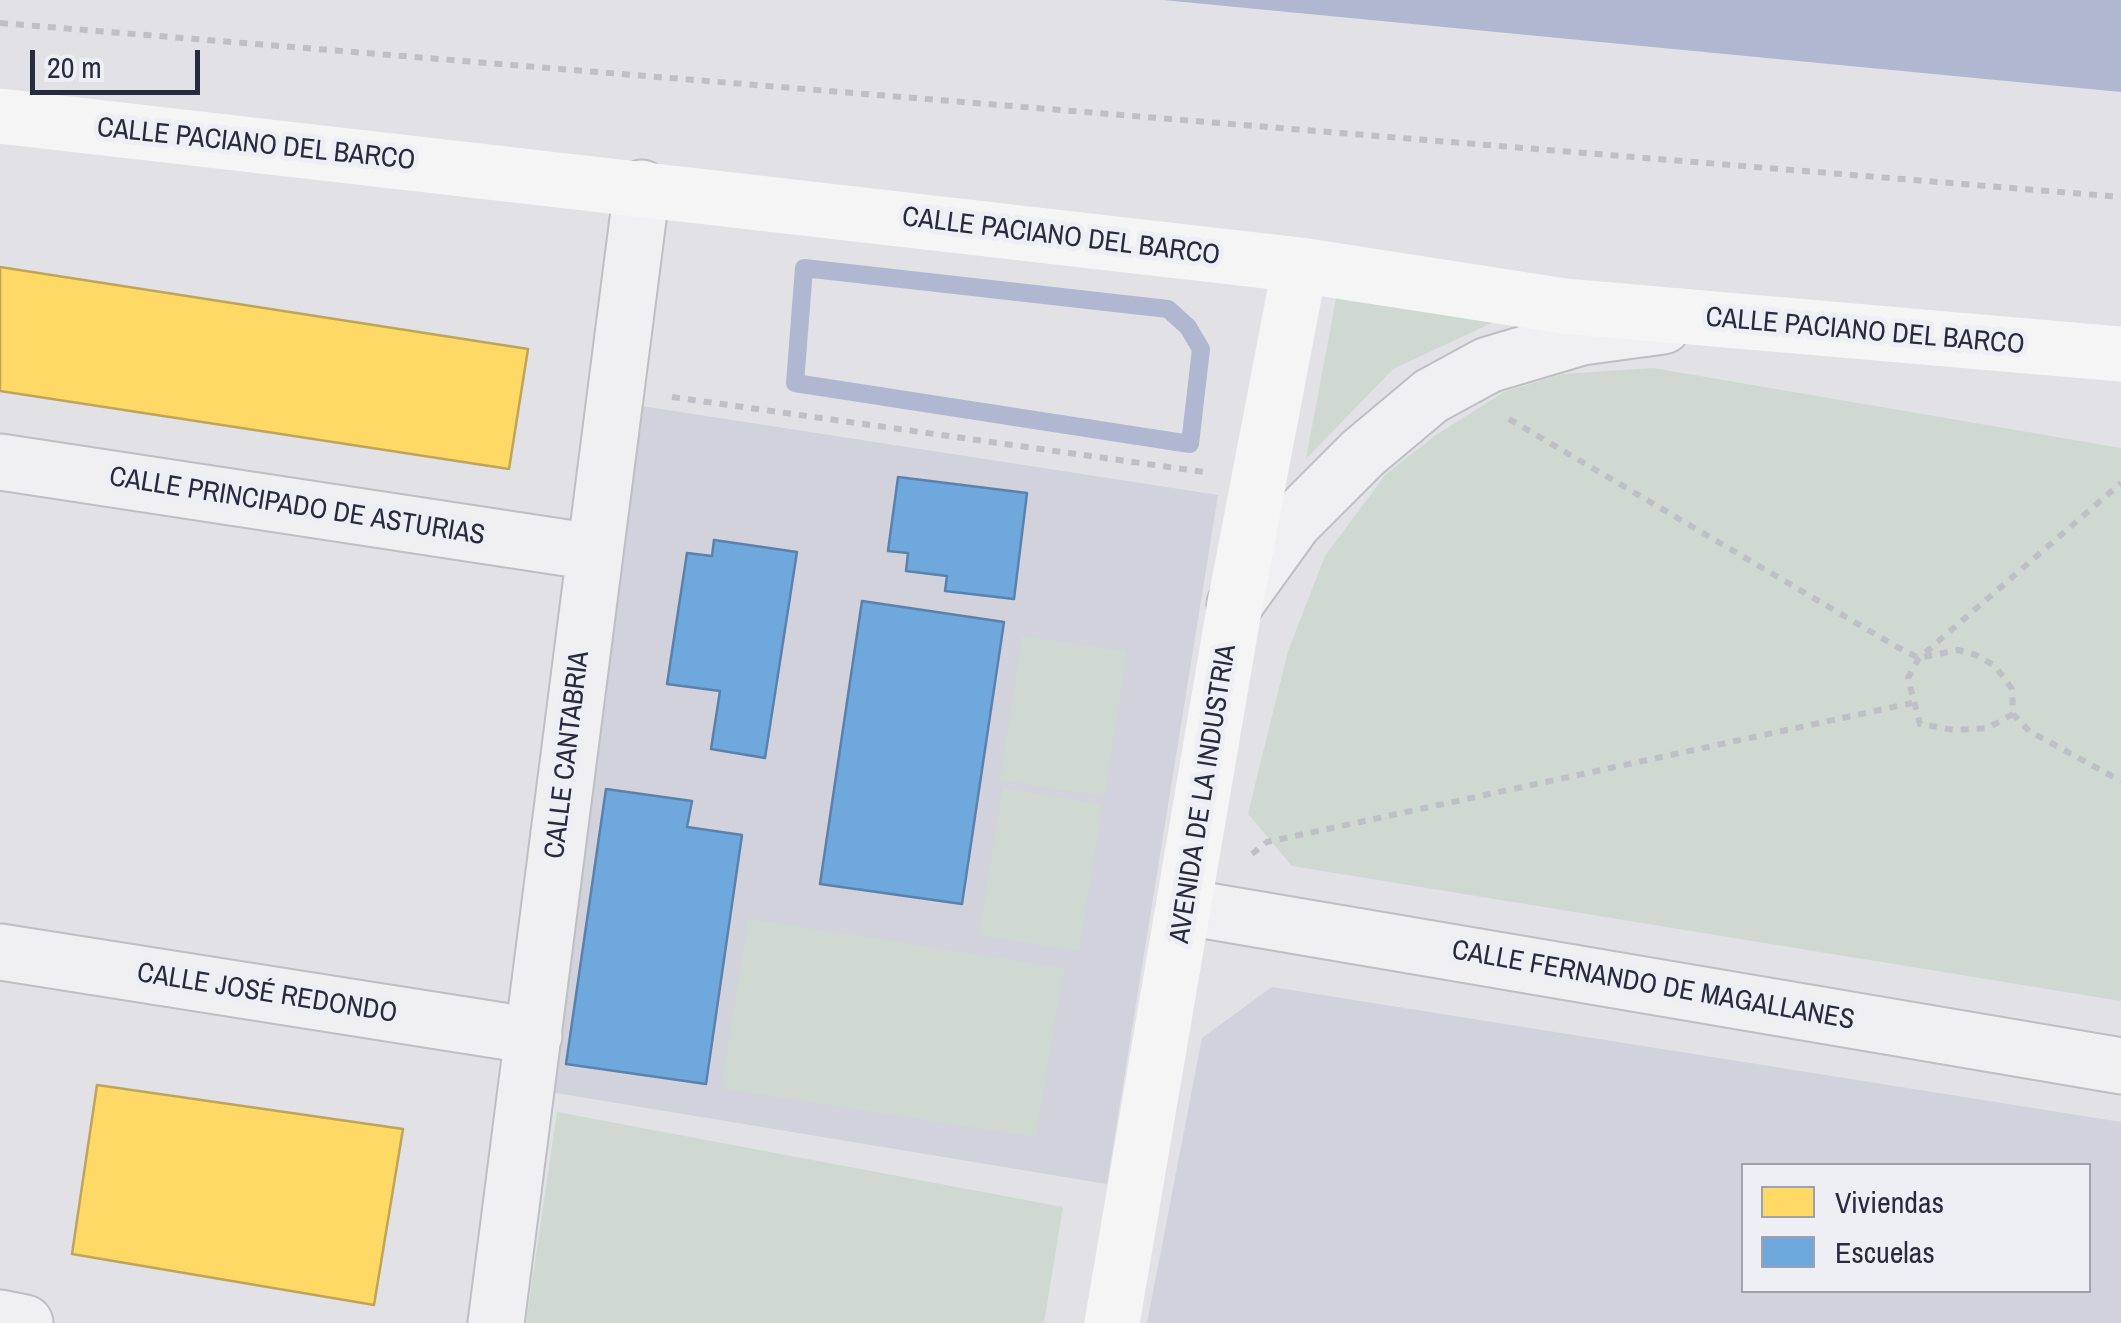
<!DOCTYPE html>
<html>
<head>
<meta charset="utf-8">
<style>
  body { margin:0 }
  #map { position:relative; width:2121px; height:1323px; overflow:hidden; background:#e1e1e6; font-family:"Archivo Narrow",sans-serif }
  canvas { display:block }
  .legend { position:absolute; left:1741px; top:1163px; width:350px; height:130px; box-sizing:border-box; background:#eeeff5; border:2px solid #9fa1ac; margin:0; padding:12px 18px; list-style:none; font-size:30px; color:#282b3f }
  .legend li { display:flex; align-items:center; gap:20px; height:50px }
  .legend b { width:50px; border:2px solid #9fa1ac }
  .scale { position:absolute; left:30px; top:50px; width:170px; height:45px; box-sizing:border-box; border:5px solid #282b3f; border-top:0; padding-left:12px; font-size:30px; line-height:35px; white-space:nowrap; color:#282b3f; -webkit-text-stroke:8px #eeeff5; paint-order:stroke }
</style>
</head>
<body>
<div id="map">
<canvas width="2121" height="1323"></canvas>
<ul class="legend">
<li><b style="height:28px;background:#ffd966"></b>Viviendas</li>
<li><b style="height:28px;background:#6fa8dc"></b>Escuelas</li>
</ul>
<div class="scale">20 m</div>
</div>
<script>
const ctx = document.querySelector('canvas').getContext('2d');
ctx.lineJoin = 'round';
function paint(path, color) { ctx.fillStyle = color; ctx.fill(path, 'evenodd'); }
const poly = rows => new Path2D(rows.map(r => 'M' + r).join(''));
function trace(path, color, width, dash) { ctx.strokeStyle = color; ctx.lineWidth = width; ctx.lineCap = dash ? 'butt' : 'round'; ctx.setLineDash(dash || []); ctx.stroke(path); }
function label(font, color, halo, rows, align = 'center') {
  ctx.font = font + ' "Archivo Narrow",sans-serif'; ctx.lineWidth = 10; ctx.setLineDash([]); ctx.textBaseline = 'middle'; ctx.strokeStyle = halo; ctx.fillStyle = color; for (const [text, x, y, turn = 0] of rows) {
    ctx.save(); ctx.translate(x, y); ctx.rotate((+turn || 0) * Math.PI / 180); ctx.textAlign = isNaN(turn) ? turn : align; if (halo) ctx.strokeText(text, 0, 0); ctx.fillText(text, 0, 0); ctx.restore();
  }
}
paint(poly([
  [622,403,1218,495,1107,1184,538,1090],
  [1272,987,2121,1122,2121,1323,1147,1323,1202,1038],
  [1744,1166,2088,1166,2088,1290,1744,1290]
]), '#d1d2db');
paint(poly([
  [1336,299,1496,321,1393,369,1306,459],
  [1653,368,2121,448,2121,1001,1292,866,1248,814,1288,651,1325,556,1386,474,1436,435,1504,392,1563,374],
  [1022,636,1127,652,1105,796,1000,780],
  [1002,788,1103,805,1079,951,979,935],
  [748,919,1064,968,1036,1137,721,1088],
  [557,1112,1063,1207,1044,1323,526,1323]
]), '#cfd9d1');
paint(poly([
  [1163,0,2121,0,2121,92]
]), '#afb7d1');
const homes = poly([
  [0,267,528,349,509,469,0,391,0,267],
  [97,1085,403,1129,374,1305,72,1254,97,1085]
]);
paint(homes, '#ffd966');
trace(homes, '#bea55a', 2.5);
const schools = poly([
  [898,477,1027,493,1014,599,945,591,947,576,906,571,908,553,888,551,898,477],
  [714,540,797,552,765,758,711,749,720,691,667,684,687,553,712,556,714,540],
  [862,601,1004,622,962,904,820,884,862,601],
  [606,789,692,801,687,827,742,835,706,1084,566,1064,606,789]
]);
paint(schools, '#6fa8dc');
trace(schools, '#5a82ad', 2.5);
trace(poly([
  [804,268,1168,309,1188,327,1201,349,1190,444,795,383,804,268]
]), '#afb7d1', 18);
const street = poly([
  [0,462,593,552],
  [1235,604,1294,522,1363,453,1431,396,1488,365,1582,337,1663,326],
  [1185,907,2121,1066],
  [0,952,534,1036],
  [0,1318,25,1323],
  [496,1323,642,188]
]);
trace(street, '#bebec3', 59);
trace(poly([
  [0,23,2121,197],
  [672,397,1204,472],
  [1509,419,1897,647,1919,658,1958,650,1976,655,1995,666,2012,689,2013,714,2029,731,2121,781],
  [2013,714,1988,728,1954,730,1920,724,1908,678,1919,658,2121,483],
  [1252,854,1267,842,1912,703]
]), '#bfc0c6', 6, [8, 8]);
trace(street, '#f0f0f2', 55);
trace(poly([
  [0,116,1300,265,1564,306,2121,354],
  [1112,1323,1235,604,1300,265]
]), '#f5f5f6', 55);
label('28px', '#282b3f', '#eeeff5', [
  ["CALLE PACIANO DEL BARCO",256,145,6],
  ["CALLE PACIANO DEL BARCO",1061,237,7],
  ["CALLE PACIANO DEL BARCO",1865,332,5],
  ["CALLE PRINCIPADO DE ASTURIAS",297,507,9],
  ["CALLE CANTABRIA",568,755,-83],
  ["AVENIDA DE LA INDUSTRIA",1204,794,-81],
  ["CALLE FERNANDO DE MAGALLANES",1653,986,10],
  ["CALLE JOSÉ REDONDO",267,994,9]
]);
</script>
</body>
</html>
